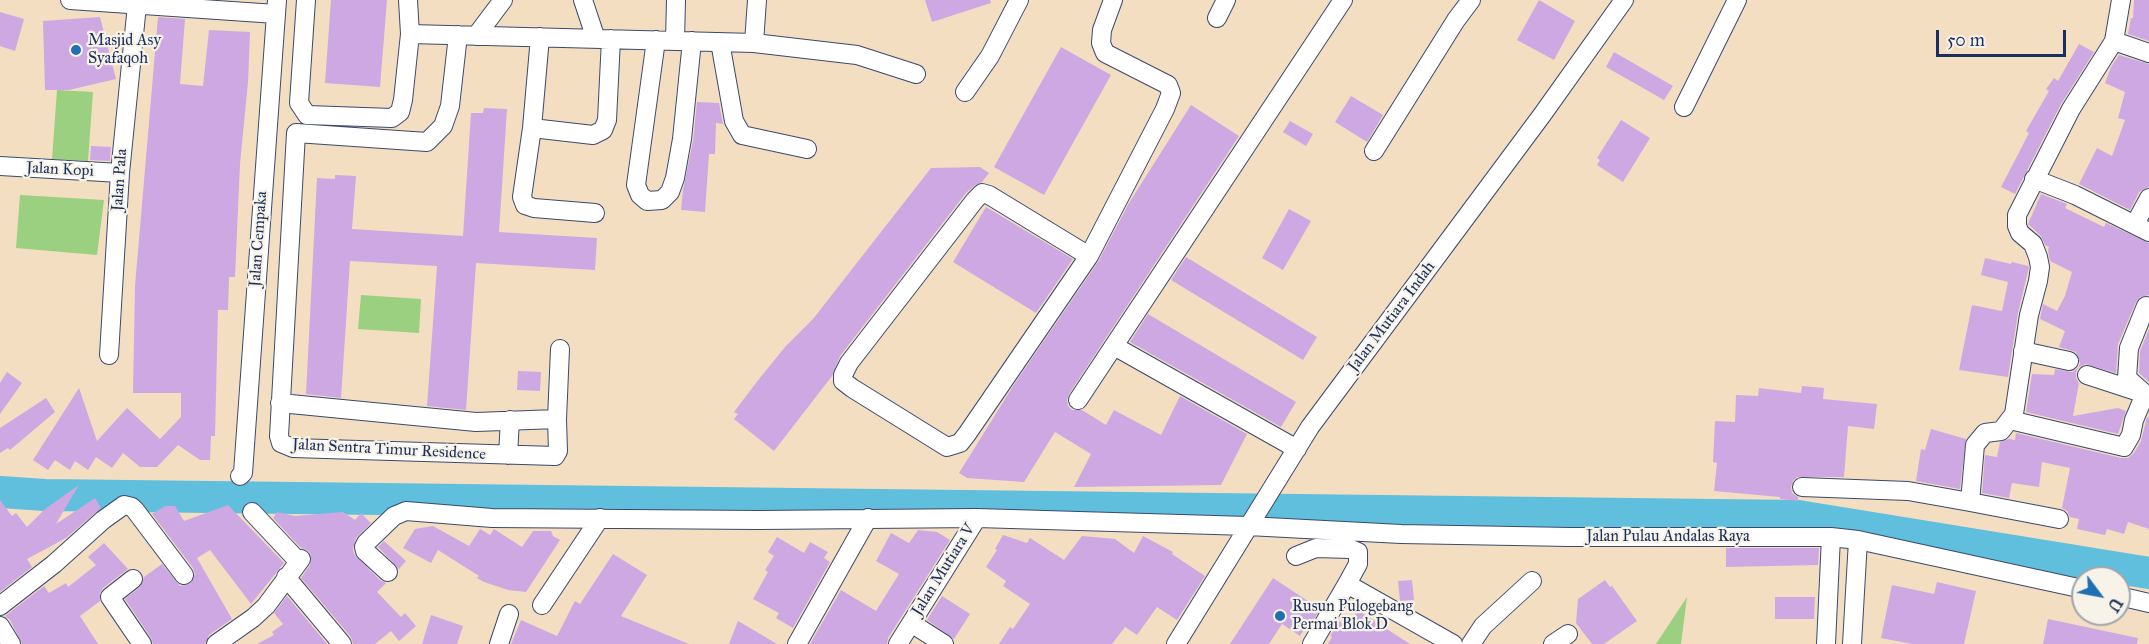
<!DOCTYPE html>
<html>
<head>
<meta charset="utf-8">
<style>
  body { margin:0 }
  #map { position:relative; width:2149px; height:644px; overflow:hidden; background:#f3dec1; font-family:"IM FELL Great Primer",serif }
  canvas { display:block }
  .north { position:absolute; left:2071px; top:566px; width:60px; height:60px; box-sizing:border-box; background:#f7f3e8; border:2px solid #9fa5b1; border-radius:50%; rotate:122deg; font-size:16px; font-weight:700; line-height:24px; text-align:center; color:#1b2f5e }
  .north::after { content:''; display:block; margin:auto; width:21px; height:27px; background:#1f6fb2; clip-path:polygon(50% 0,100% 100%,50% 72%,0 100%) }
  .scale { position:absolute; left:1936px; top:30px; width:130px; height:27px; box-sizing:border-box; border:3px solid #1b2f5e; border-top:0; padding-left:8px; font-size:18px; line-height:21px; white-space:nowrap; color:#1b2f5e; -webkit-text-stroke:4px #f7f3e8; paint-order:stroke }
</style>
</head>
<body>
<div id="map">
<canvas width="2149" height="644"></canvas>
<div class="north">U</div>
<div class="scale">50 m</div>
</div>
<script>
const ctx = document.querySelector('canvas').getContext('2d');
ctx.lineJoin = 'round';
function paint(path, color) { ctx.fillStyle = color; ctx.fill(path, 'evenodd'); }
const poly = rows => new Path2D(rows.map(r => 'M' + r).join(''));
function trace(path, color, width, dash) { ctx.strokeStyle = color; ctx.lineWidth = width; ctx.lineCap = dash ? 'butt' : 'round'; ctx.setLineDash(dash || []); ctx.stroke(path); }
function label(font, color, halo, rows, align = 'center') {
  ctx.font = font + ' "IM FELL Great Primer",serif'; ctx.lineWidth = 4.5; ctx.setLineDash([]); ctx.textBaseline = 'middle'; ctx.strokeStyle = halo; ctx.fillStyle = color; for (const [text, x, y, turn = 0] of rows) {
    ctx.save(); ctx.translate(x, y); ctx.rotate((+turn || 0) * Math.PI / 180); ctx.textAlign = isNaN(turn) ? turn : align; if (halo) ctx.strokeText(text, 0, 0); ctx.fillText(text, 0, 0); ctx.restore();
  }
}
paint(poly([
  [57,90,93,92,88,161,52,159],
  [20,195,104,200,97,255,16,248],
  [361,295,421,299,419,333,358,329],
  [1687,597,1681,644,1656,644]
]), '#9bd081');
trace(poly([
  [0,492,45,495,1798,516,2149,573]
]), '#5fbfdd', 32);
paint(poly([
  [331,0,387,0,380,87,325,83],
  [925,0,990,0,991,3,932,22],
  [1539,0,1575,21,1554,60,1517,40],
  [2134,0,2149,0,2149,41,2128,34,2131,18,2133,18],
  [0,12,24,19,15,51,0,46],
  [100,17,116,79,69,90,45,90,43,21],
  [158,17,185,19,180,84,203,86,209,30,250,32,248,82,240,164,235,277,229,277,228,310,218,310,215,436,211,436,210,460,200,460,178,445,157,467,140,467,123,453,112,468,96,457,88,470,75,461,70,470,55,460,48,470,33,460,79,388,97,441,127,408,160,439,181,417,181,393,133,393,135,286],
  [2079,44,2094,52,2061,104,2015,194,2001,187,2029,133,2026,131,2049,91,2046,89,2054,78,2058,81],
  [1061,47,1111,75,1044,195,994,167],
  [1614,52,1673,86,1664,100,1606,67],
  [2119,55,2149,64,2149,187,2139,192,2130,210,2079,184,2097,148,2112,156,2125,120,2118,118,2125,92,2105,83,2111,67],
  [1351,96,1383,115,1367,142,1335,122],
  [697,102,719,103,723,124,716,123,715,154,709,154,705,212,681,210,683,190,693,141],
  [1191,105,1239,136,1069,394,1067,400,1068,406,1072,410,1082,410,1106,425,1114,410,1161,435,1180,396,1247,434,1221,485,1074,487,1091,454,1055,432,1024,482,967,478,959,473,1015,383,1098,262,1129,203],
  [484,108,507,109,499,232,597,238,595,270,476,263,466,410,427,406,437,266,350,261,341,398,306,394,317,178,335,179,335,175,356,176,352,229,463,236,471,113,483,113],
  [1621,120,1650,138,1623,182,1597,165,1600,160,1597,158],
  [1290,121,1313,134,1306,146,1283,132],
  [91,146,111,147,110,161,90,160],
  [980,167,989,173,982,182,975,185,966,193,840,356,832,376,774,451,734,419,738,414,734,412,759,379,785,347,813,319,931,168],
  [2041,194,2067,204,2065,208,2104,227,2106,223,2149,243,2149,295,2140,297,2136,302,2118,344,2116,373,2085,364,2079,367,2076,372,2076,378,2079,383,2073,416,2118,408,2126,411,2118,434,2026,412,2032,374,2054,375,2055,369,2072,372,2078,368,2080,363,2076,352,2059,347,2065,331,2040,319,2043,304,2057,311,2065,296,2072,272,2050,261,2048,250,2049,247,2045,245,2041,236,2028,224],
  [986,207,1073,259,1036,313,953,262],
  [1289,209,1311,221,1283,270,1262,258],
  [1186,257,1317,337,1303,360,1171,280],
  [1985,258,2011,264,2012,262,2028,266,2029,267,2018,313,2008,377,1959,370,1972,305,2002,311,2008,282,1981,275],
  [1148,314,1296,402,1281,427,1130,342],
  [2149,329,2149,382,2139,373,2140,351],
  [518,371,541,372,540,391,517,390],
  [7,372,22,383,0,414,0,383],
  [1802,386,1824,388,1823,399,1877,404,1874,429,1848,426,1844,477,1797,477,1793,481,1791,487,1792,493,1798,497,1798,501,1780,499,1780,497,1714,491,1717,463,1713,462,1715,421,1735,422,1736,395,1758,396,1759,388,1801,393],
  [46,398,55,412,10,450,8,448,0,453,0,428],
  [2147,417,2149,418,2149,529,2128,522,2124,534,2107,529,2105,535,2077,529,2079,519,2070,517,2067,511,2062,508,2070,468,2042,462,2039,487,2012,483,2009,498,1982,493,1985,455,1997,457,2000,442,2009,439,2015,440,2016,433,2121,458,2128,458,2134,453,2141,441],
  [1931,429,1966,439,1960,489,1916,481,1921,449,1925,450],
  [79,485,56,524,95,498,101,508,66,538,27,559,32,567,0,592,0,500,12,516,16,513,27,527,45,509],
  [228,505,284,563,251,604,210,550,197,558,232,619,209,635,205,644,153,644,151,638,125,599,140,587,144,577,162,564,180,586,190,584,195,574,193,568,152,514,165,506,175,506,184,521],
  [277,512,295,516,343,512,355,520,361,513,371,523,356,538,353,549,354,554,380,580,386,583,377,592,401,617,405,613,416,626,399,641,391,631,375,644,353,644,351,637,301,578,310,565,311,555,307,550,301,548,273,518],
  [433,526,469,546,480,529,490,535,494,529,522,547,533,531,551,531,553,536,560,540,526,592,508,590,484,582,477,578,479,576,438,550,431,563,403,548,415,529],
  [918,530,937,532,950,540,888,638,887,644,810,644,841,590,876,611,899,574,876,561,891,533,909,543],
  [1003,535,1027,543,1030,538,1064,560,1082,536,1115,539,1134,553,1143,536,1173,552,1172,554,1205,576,1177,620,1157,607,1137,635,1125,627,1112,644,999,644,1010,627,1013,629,1030,604,1003,586,1006,581,986,567,997,550,995,549],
  [777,537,804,553,810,542,828,552,824,558,830,562,793,628,776,618,779,613,753,599,768,572,765,570,774,556,768,552],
  [384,541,406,561,399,569,378,547],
  [104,543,128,569,103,588,100,593,100,601,80,616,98,644,22,644,10,620,5,616,44,586,49,593,66,583,68,587,96,565,88,557],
  [1726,548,1819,548,1818,565,1726,567],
  [613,554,647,575,621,616,689,644,511,644,521,620,557,636,575,601,580,604],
  [1273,578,1320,609,1311,624,1308,623,1300,636,1282,624,1269,644,1230,644],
  [1412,580,1414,600,1400,601,1398,581],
  [1605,580,1610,587,1612,586,1637,621,1604,644,1592,644,1576,623,1578,599],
  [1937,582,1976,591,1964,644,1912,644,1881,638,1892,585,1934,594],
  [287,596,327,644,257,644,274,635,272,632,283,624,274,613],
  [942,596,970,614,954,639,927,620],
  [1775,597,1815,597,1814,619,1775,619],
  [1356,613,1362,613,1410,644,1328,644,1332,637,1330,636,1339,621,1348,627],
  [431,615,463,626,457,644,422,644],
  [2048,619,2138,638,2137,644,2043,644],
  [738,621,745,625,777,644,729,644]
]), '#cea8e3');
const minor = poly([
  [70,0,276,14],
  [306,0,299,103,307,115,392,118,400,112,403,100,410,34,408,0],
  [583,0,596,39],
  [1217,18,1226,0],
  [410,34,754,43,857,55,916,74],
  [458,35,450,106,443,126,427,142,296,133,279,436,281,443,293,448,555,456,558,451,557,419],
  [476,36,503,0],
  [540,37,532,128,593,135,603,130,607,120,611,39],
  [656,40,636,185,640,195,647,201,662,200,670,192,675,178,682,139,692,41],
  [675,41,676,0],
  [2114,41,2149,53],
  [720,42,734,121,742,135,807,149],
  [754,43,757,0],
  [965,92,990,56,1019,0],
  [1684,107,1737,0],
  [532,128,522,197,525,205,534,208,595,213],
  [1374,151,1456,20,1471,0],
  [0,166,120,173],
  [2034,179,2075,195,2149,232],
  [2135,224,2149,198],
  [1089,256,989,195,982,193,975,200,849,363,843,375,843,381,852,388,947,447,960,443,967,434,1089,256,1165,109,1171,93,1168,85,1105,53,1101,43,1102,30,1113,0],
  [1114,346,1297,449],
  [2023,351,2069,361],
  [109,355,120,173,137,5],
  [2087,375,2139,392],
  [2145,394,2127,378,2129,348,2146,306],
  [1078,400,1343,0],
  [280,403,476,422,557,419,560,349],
  [2010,420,2124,447,2131,435,2134,420,2145,394,2149,396],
  [508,455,510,420],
  [240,476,243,473,277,0],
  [1802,487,1908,491,1970,502],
  [252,512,298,561],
  [2059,519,1970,502,1975,445,1985,433,2001,431,2014,414,2029,315,2038,281,2040,267,2038,257,2033,244,2020,233,2017,226,2017,215,2071,109,2114,41,2121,0],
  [1296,556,1316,548,1351,549,1358,552,1358,564,1347,584],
  [388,572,365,551,364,547,366,543,394,516,406,511,492,518,759,520,977,518,1248,526,1401,534,1570,537,1831,537,1858,540,2083,589],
  [286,577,342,644],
  [133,579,110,597,142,644],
  [2119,596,2149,603],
  [542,605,600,518],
  [0,606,54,564,103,520,124,505,132,507,135,510,184,575],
  [911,623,944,644],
  [0,626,11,644],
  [216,644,253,618,266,606,301,559],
  [499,644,509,614],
  [797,644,868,518],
  [898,644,977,518],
  [1176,644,1310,427,1542,115,1624,0],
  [1312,644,1347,584,1453,644],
  [1471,644,1483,626,1532,581],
  [1553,644,1568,634],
  [1826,644,1831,537],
  [1852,644,1858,540]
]);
trace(minor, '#3b496d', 20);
trace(minor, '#fff', 18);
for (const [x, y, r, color] of [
  [76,50,6,"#1f6fb2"],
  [1280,616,6,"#1f6fb2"]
]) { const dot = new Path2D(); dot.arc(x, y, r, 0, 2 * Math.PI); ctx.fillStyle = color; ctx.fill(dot); trace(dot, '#f7f3e8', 2); }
label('16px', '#1b2f5e', '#f7f3e8', [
  ["Masjid Asy",88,41],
  ["Syafaqoh",88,59],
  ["Rusun Pulogebang",1292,607],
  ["Permai Blok D",1292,625]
], 'left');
label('16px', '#1b2f5e', '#f7f3e8', [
  ["Jalan Kopi",60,170,3],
  ["Jalan Pala",120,180,-86],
  ["Jalan Cempaka",259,239,-86],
  ["Jalan Mutiara Indah",1392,317,-53],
  ["Jalan Sentra Timur Residence",389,450,3],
  ["Jalan Pulau Andalas Raya",1668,537],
  ["Jalan Mutiara V",944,570,-58]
]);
</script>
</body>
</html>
